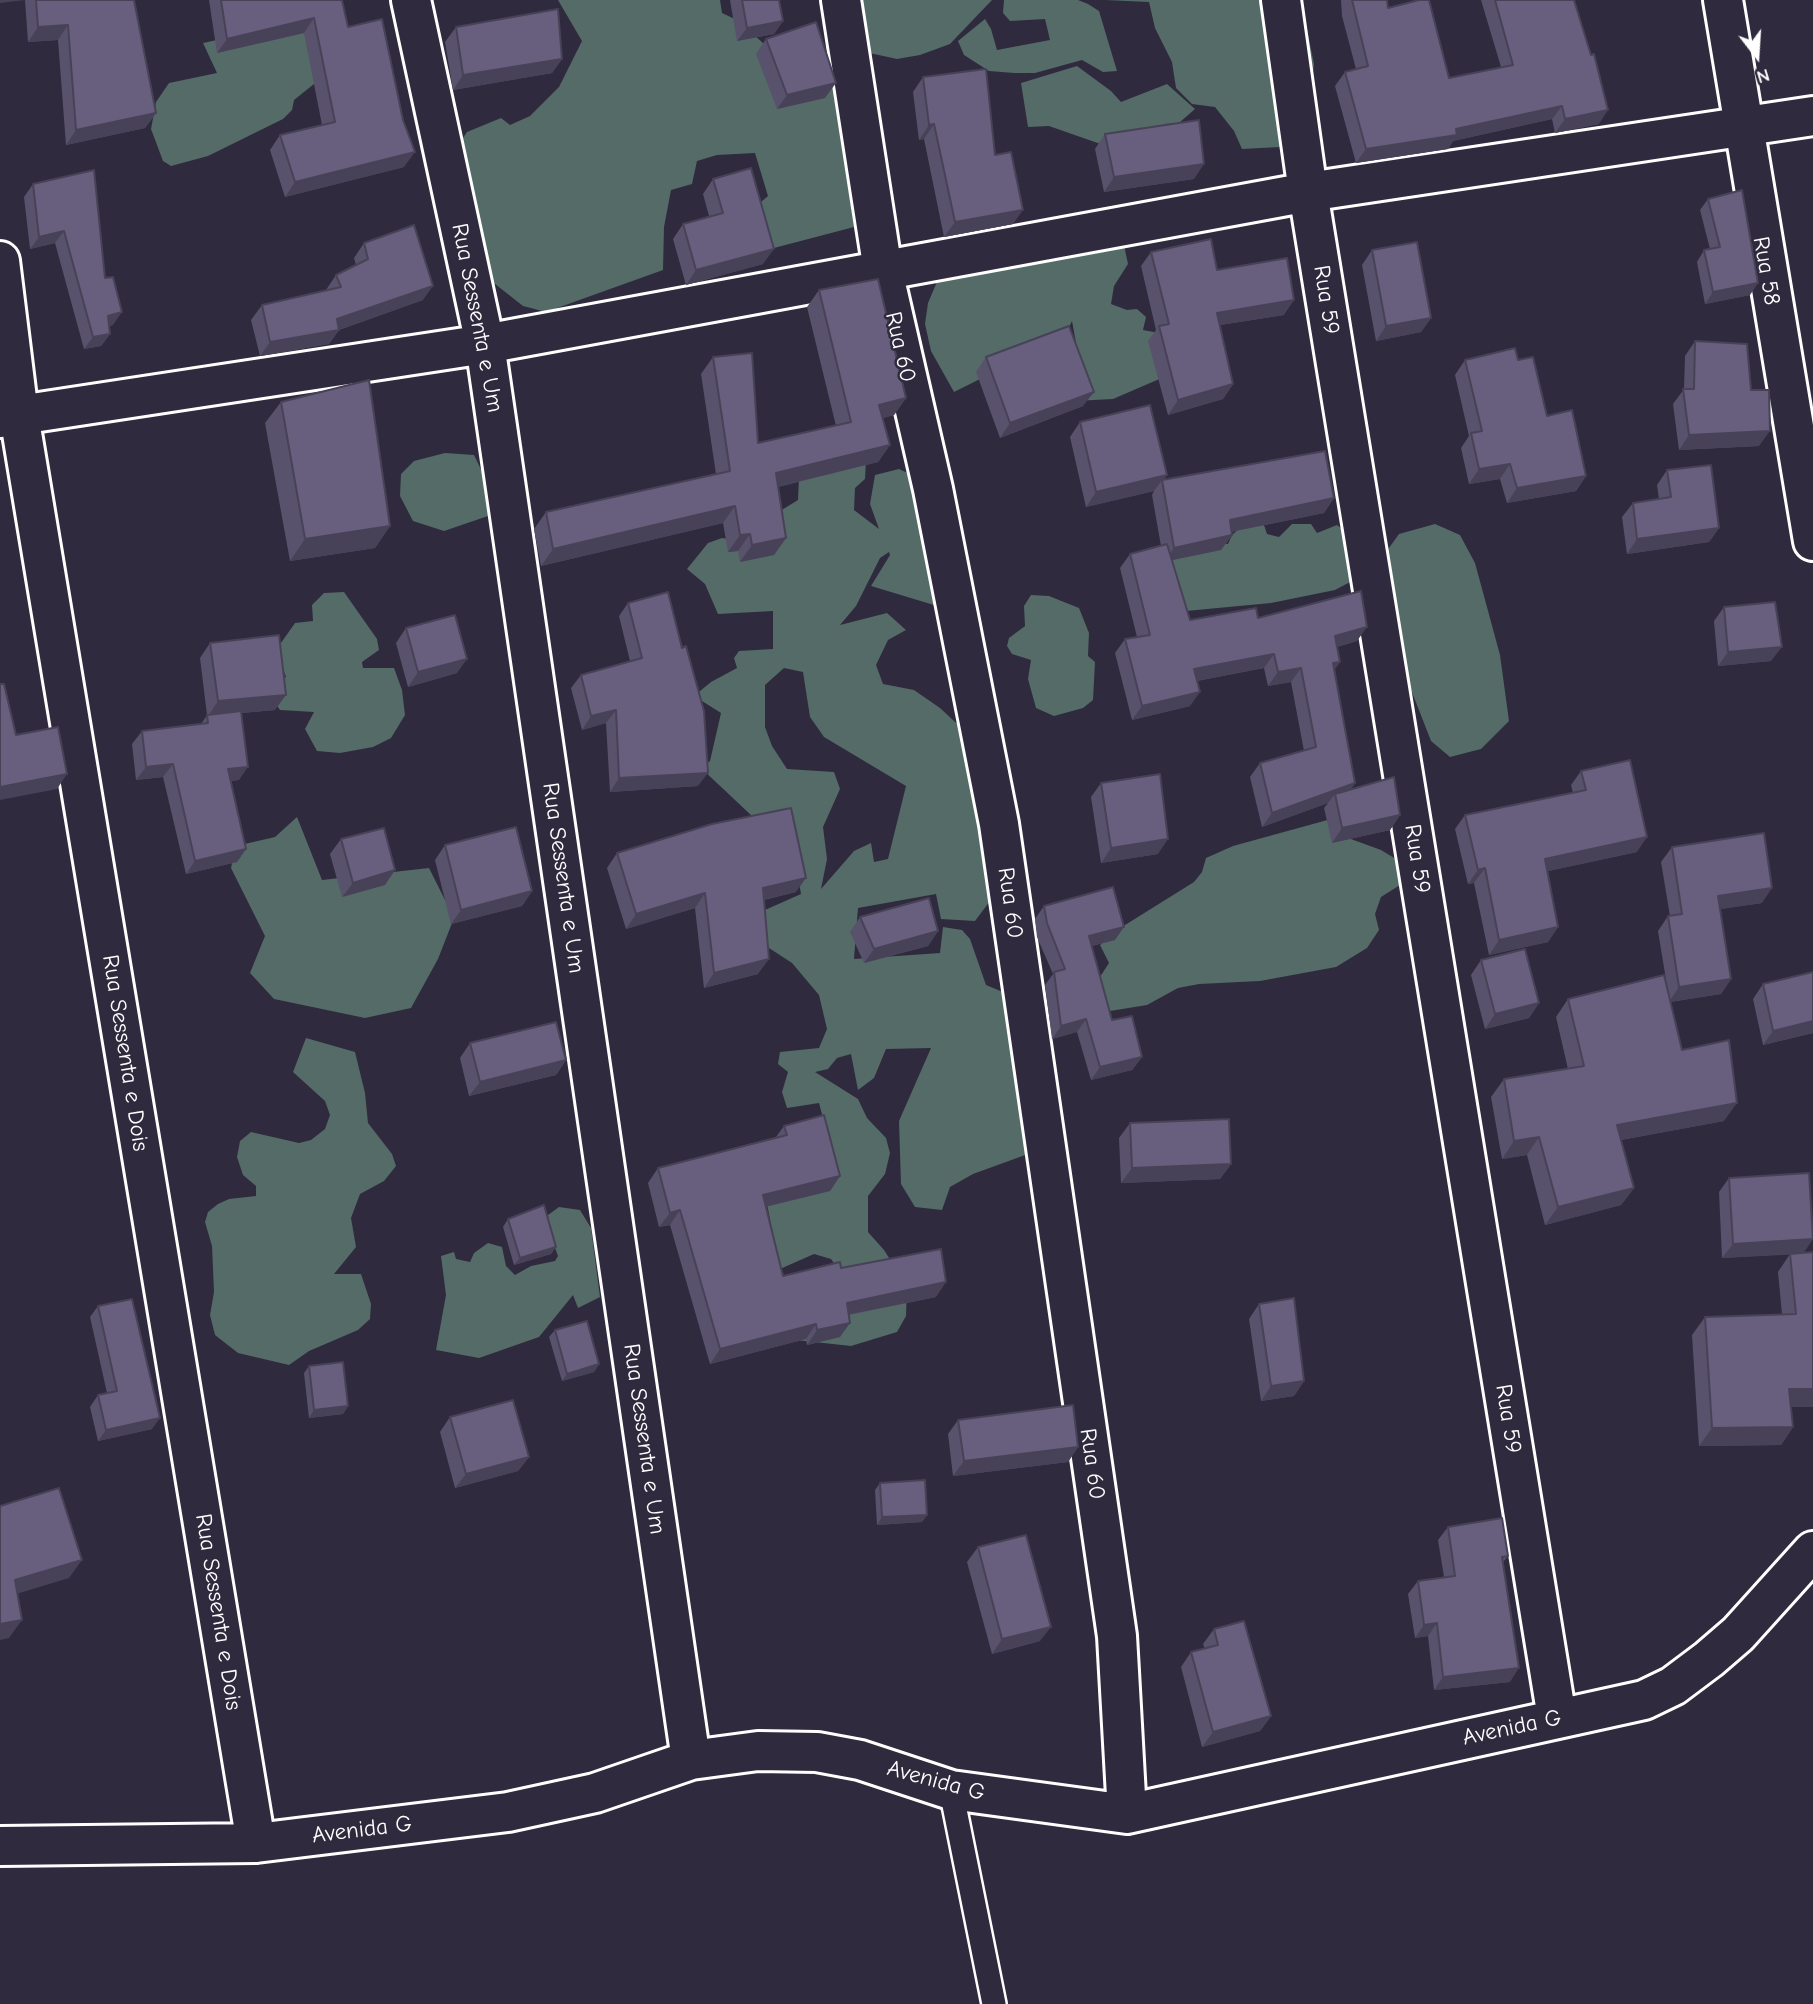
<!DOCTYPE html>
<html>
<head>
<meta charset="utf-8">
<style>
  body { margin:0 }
  #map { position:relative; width:1813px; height:2004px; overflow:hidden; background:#2f2a3d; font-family:"Comic Neue",sans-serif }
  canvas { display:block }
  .north { position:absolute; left:1722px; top:21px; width:70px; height:70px; -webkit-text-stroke:5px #2f2a3d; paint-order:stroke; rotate:163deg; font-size:19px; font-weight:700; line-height:28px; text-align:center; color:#fff }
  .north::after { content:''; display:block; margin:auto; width:24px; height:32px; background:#fff; clip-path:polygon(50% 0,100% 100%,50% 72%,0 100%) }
</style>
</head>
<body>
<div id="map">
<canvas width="1813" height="2004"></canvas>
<div class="north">N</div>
</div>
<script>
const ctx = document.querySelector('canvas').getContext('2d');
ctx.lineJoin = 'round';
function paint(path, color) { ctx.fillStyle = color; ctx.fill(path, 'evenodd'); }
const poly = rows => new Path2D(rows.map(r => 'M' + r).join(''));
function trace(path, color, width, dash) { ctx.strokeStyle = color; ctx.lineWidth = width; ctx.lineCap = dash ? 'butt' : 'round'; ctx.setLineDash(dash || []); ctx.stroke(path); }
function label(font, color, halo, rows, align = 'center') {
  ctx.font = font + ' "Comic Neue",sans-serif'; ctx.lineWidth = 5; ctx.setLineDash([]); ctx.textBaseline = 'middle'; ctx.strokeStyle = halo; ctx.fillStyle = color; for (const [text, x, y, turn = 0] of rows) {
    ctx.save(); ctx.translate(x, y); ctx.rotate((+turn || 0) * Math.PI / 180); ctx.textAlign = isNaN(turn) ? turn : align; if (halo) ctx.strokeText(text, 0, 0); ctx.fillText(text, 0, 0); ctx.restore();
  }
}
paint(poly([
  [558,0,720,0,722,13,739,21,816,92,835,88,854,227,774,248,761,202,768,196,755,153,717,155,697,161,692,184,671,190,664,227,663,270,546,312,523,306,490,280,452,154,467,132,501,118,510,125,530,116,559,87,582,41],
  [851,0,992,0,950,44,920,55,897,59,865,52],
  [1004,0,1078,0,1088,4,1099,11,1117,71,1103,72,1082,60,1035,73,1014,73,989,71,964,55,958,41,985,19,991,29,997,50,1050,40,1045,19,1010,21,1003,13],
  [1105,0,1301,0,1314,64,1311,91,1295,141,1280,147,1242,149,1234,131,1215,107,1192,104,1176,88,1172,62,1155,28,1149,2],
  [301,14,324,76,294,100,292,110,283,119,208,156,171,166,163,161,151,129,156,102,169,83,217,73,203,43,231,37],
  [1077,66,1111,91,1121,102,1167,84,1195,109,1179,123,1165,124,1152,138,1109,147,1049,126,1028,127,1021,83],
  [1124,245,1128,264,1114,286,1111,304,1127,310,1137,309,1146,317,1143,330,1164,334,1164,377,1113,399,1074,401,1083,381,1072,321,1064,337,954,392,931,351,925,324,928,303,939,277,1041,258,1067,258,1082,246],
  [445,453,474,455,487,482,488,516,444,531,413,521,400,496,401,474,414,461],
  [866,460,865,479,855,488,854,510,879,529,870,504,875,475,899,469,923,480,957,612,871,586,890,555,889,552,880,558,856,606,840,625,887,613,906,630,888,640,876,665,883,684,914,690,940,708,967,733,996,893,975,921,941,919,936,894,858,908,854,959,940,953,943,927,962,930,970,939,986,985,1015,997,1028,1154,973,1174,950,1187,942,1210,915,1207,901,1184,899,1121,931,1048,886,1049,874,1078,858,1090,851,1054,837,1058,828,1069,815,1072,858,1099,867,1118,886,1138,890,1153,885,1174,868,1196,868,1232,884,1250,907,1286,906,1316,897,1332,851,1346,796,1340,835,1325,850,1314,840,1272,831,1259,814,1254,780,1269,766,1199,837,1171,819,1103,787,1108,782,1092,788,1072,778,1064,780,1052,819,1048,827,1029,819,995,792,963,769,948,760,921,765,910,801,894,789,823,753,817,701,768,710,761,721,713,694,696,711,682,737,668,734,658,739,651,773,649,773,611,718,614,705,584,687,569,708,543,722,538,733,540,798,500,799,477],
  [784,668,803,672,810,717,824,737,906,786,888,859,874,862,871,843,854,851,821,889,827,859,823,827,840,789,834,772,787,769,772,746,765,727,765,685],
  [1292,524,1311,524,1317,533,1337,525,1349,534,1352,581,1335,590,1271,603,1186,611,1168,556,1213,542,1228,544,1232,535,1242,526,1264,525,1267,534,1279,537],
  [1435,524,1460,535,1475,563,1500,655,1509,721,1481,749,1450,757,1431,741,1396,651,1381,559,1399,534],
  [344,592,377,639,379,650,362,662,363,668,394,668,402,690,405,715,391,738,373,747,340,753,317,751,305,729,314,712,280,710,270,696,274,687,286,677,276,650,295,623,313,621,312,605,324,593],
  [1031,595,1049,596,1079,608,1089,633,1088,656,1095,662,1093,700,1083,708,1054,716,1036,708,1028,679,1031,660,1012,654,1007,646,1009,638,1025,626,1024,606],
  [1342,816,1340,835,1381,850,1406,865,1400,885,1381,897,1375,914,1379,930,1367,948,1336,967,1260,981,1199,984,1178,988,1147,1005,1110,1011,1094,1010,1096,983,1109,963,1100,945,1117,930,1194,882,1202,872,1206,858,1233,846],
  [297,817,322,880,429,868,454,918,438,959,411,1008,365,1018,274,999,250,973,265,936,231,868,236,846,275,837],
  [306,1038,355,1052,365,1093,368,1123,392,1154,396,1166,384,1181,360,1194,351,1218,356,1247,334,1274,361,1274,371,1304,370,1319,358,1330,309,1351,289,1365,238,1353,215,1335,210,1315,214,1292,212,1246,205,1222,208,1212,218,1204,229,1199,256,1196,256,1186,243,1175,237,1157,240,1141,251,1132,299,1143,311,1140,325,1129,330,1115,325,1101,293,1072],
  [559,1207,580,1210,591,1228,600,1297,578,1308,573,1295,539,1337,479,1358,436,1350,446,1295,441,1256,454,1252,456,1259,470,1262,474,1253,488,1243,502,1247,506,1266,515,1275,531,1266,555,1261,558,1256,550,1234,548,1215]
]), '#546b67');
const lane = poly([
  [951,1790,994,2004]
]);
const street = poly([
  [411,0,485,344,691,1760],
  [841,0,883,271,933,489,999,824,1117,1636,1127,1814],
  [1281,0,1308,192,1557,1718],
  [1723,0,1813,541],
  [0,261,19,415,256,1843],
  [0,418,485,344,1308,192,1813,116],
  [0,1846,256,1843,508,1812,595,1793,691,1760,758,1751,817,1752,860,1760,951,1790,1127,1814,1644,1700,1673,1686,1709,1659,1738,1634,1813,1551]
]);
trace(lane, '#fff', 28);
trace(street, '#fff', 44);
trace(lane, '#2f2a3d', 23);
trace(street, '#2f2a3d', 38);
paint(poly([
  [0,0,134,0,156,113,145,128,66,145,58,40,28,42,25,0],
  [209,0,342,0,348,27,404,167,285,197,270,150,280,135,322,125,304,33,217,53],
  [730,0,779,0,783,21,774,34,737,41],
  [1341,0,1387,0,1388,8,1449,78,1501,67,1481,0,1574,0,1599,124,1555,133,1552,119,1453,141,1448,149,1356,163,1335,86,1345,72,1356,69,1342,16],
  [456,27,562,59,552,73,453,90,445,42],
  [766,39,825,98,777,109,756,54],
  [923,77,1013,224,944,237,924,139,919,140,913,92],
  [1105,134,1194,179,1104,192,1095,149],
  [713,179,763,264,686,285,673,239,683,224,709,216,703,194],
  [33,184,105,278,113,325,109,326,110,334,101,346,84,349,55,243,30,249,24,197],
  [1708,199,1750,295,1705,304,1697,262,1704,250,1710,249,1700,210],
  [364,243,423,300,339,330,329,344,260,356,251,320,262,305,326,290,336,275,356,265,354,258],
  [1372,250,1431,318,1421,332,1376,341,1362,265],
  [1151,252,1217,270,1284,315,1220,325,1233,384,1223,399,1168,415,1148,341,1156,330,1141,266],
  [819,290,906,398,894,415,883,418,890,445,878,462,778,487,786,538,774,555,740,562,738,551,728,552,723,523,541,566,534,529,546,512,716,474,701,374,713,357,758,443,836,426,807,307],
  [1695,341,1751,390,1759,446,1679,450,1673,404,1684,389,1685,356],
  [986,357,1083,406,1000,438,976,372],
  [1465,360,1518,360,1547,416,1586,476,1576,491,1507,503,1500,479,1469,484,1461,448,1469,436,1455,375],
  [281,402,390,526,375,548,290,561,265,423],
  [1080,422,1165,479,1334,498,1324,513,1231,532,1232,535,1221,550,1172,560,1190,620,1258,618,1357,641,1337,647,1340,662,1334,670,1355,783,1351,789,1400,815,1390,830,1332,843,1324,808,1328,803,1262,827,1250,777,1260,763,1304,751,1291,682,1268,686,1264,668,1197,681,1190,706,1132,720,1115,653,1125,639,1137,637,1120,568,1130,554,1161,546,1152,495,1154,491,1086,507,1070,437],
  [1667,470,1719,528,1709,542,1627,554,1622,517,1633,503,1659,499,1657,485],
  [628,603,698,786,610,792,606,723,582,730,571,688,581,675,630,661,619,616],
  [1724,607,1771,661,1718,666,1714,621],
  [406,628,457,673,408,687,396,643],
  [210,643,275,710,242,713,239,780,230,781,246,849,237,862,186,874,163,777,136,780,132,744,142,731,201,724,207,715,200,658],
  [1581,771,1637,852,1548,871,1558,927,1548,942,1489,955,1474,883,1468,884,1455,829,1465,815,1573,793,1571,785],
  [1101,783,1158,854,1101,863,1091,797],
  [341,839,385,885,342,897,330,854],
  [445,845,532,891,522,906,451,924,435,860],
  [1672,847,1762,903,1720,909,1731,979,1721,994,1670,1002,1682,1050,1724,1121,1621,1140,1634,1188,1621,1205,1545,1225,1527,1155,1502,1159,1491,1097,1504,1079,1568,1069,1556,1017,1568,999,1667,986,1658,931,1668,916,1670,916,1661,862],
  [617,853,796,892,764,900,758,974,704,988,695,908,626,929,607,868],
  [1044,906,1115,940,1092,946,1112,1020,1142,1057,1132,1070,1091,1080,1077,1032,1052,1039,1045,985,1053,974,1037,937,1035,919],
  [860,917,938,931,928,946,864,963,850,932],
  [1481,960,1539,1003,1529,1018,1485,1029,1471,975],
  [1763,984,1813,1033,1763,1045,1753,999],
  [470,1043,566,1060,556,1075,469,1096,460,1058],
  [1130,1123,1231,1164,1220,1179,1121,1183,1119,1138],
  [784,1126,840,1176,830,1191,765,1207,783,1276,841,1268,936,1297,849,1315,840,1337,807,1345,806,1339,710,1364,670,1225,659,1227,648,1183,658,1168,776,1137],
  [1729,1178,1803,1253,1813,1407,1791,1407,1793,1427,1781,1445,1699,1446,1692,1335,1705,1317,1782,1314,1778,1272,1790,1254,1722,1258,1719,1192],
  [508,1219,556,1247,551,1254,514,1265,503,1227],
  [1259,1304,1304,1381,1294,1396,1261,1401,1249,1319],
  [98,1306,152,1429,98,1441,90,1407,98,1395,107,1393,90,1317],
  [555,1330,599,1364,594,1372,562,1381,549,1337],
  [309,1366,348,1406,343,1414,309,1418,304,1373],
  [450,1417,529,1457,518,1471,455,1488,440,1432],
  [958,1420,1078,1447,1068,1462,953,1476,948,1434],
  [880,1483,927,1515,922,1522,877,1525,875,1490],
  [1448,1527,1508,1556,1503,1562,1510,1682,1434,1690,1428,1636,1415,1638,1408,1594,1418,1581,1444,1577,1438,1540],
  [978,1547,1040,1641,992,1654,967,1562],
  [1214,1629,1271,1716,1260,1731,1202,1747,1181,1667,1191,1652,1205,1649,1203,1644]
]), '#59526c');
paint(poly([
  [0,0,25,0,0,3],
  [314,18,304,33,217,53,227,39],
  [783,21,774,34,737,41,747,28],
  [68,25,58,40,28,42,38,27],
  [562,59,552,73,453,90,463,75],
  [836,83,825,98,777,109,787,95],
  [1562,106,1552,119,1453,141,1448,149,1356,163,1366,149],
  [1608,110,1599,124,1555,133,1565,119],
  [156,113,145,128,66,145,76,130],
  [934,124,924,139,919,140,929,125],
  [415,152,404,167,285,197,295,182],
  [1204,164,1194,179,1104,192,1114,177],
  [1023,210,1013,224,944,237,955,222],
  [64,231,55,243,30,249,39,237],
  [774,249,763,264,686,285,696,270],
  [1758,283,1750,295,1705,304,1713,292],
  [433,286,423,300,338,330,339,330,329,344,260,356,270,342],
  [1294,300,1284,315,1207,327,1217,313],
  [122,312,113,325,99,328,108,316],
  [1431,318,1421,332,1376,341,1386,326],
  [110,334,101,346,84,349,93,337],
  [1233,384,1223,399,1168,415,1178,400],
  [1094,392,1083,406,1000,438,1010,423],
  [906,398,894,415,867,422,879,405],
  [1770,431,1759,446,1679,450,1689,435],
  [890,445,878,462,764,490,776,473],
  [1510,464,1500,479,1469,484,1479,469],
  [1167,475,1163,482,1162,480,1154,491,1086,507,1096,492],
  [1586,476,1576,491,1507,503,1517,488],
  [1334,498,1324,513,1220,534,1230,520],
  [735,506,723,523,541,566,553,549],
  [390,526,375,548,290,561,305,539],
  [1719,528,1709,542,1627,554,1637,539],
  [750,534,738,551,728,552,740,535],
  [1232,535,1221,550,1163,562,1174,548],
  [786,538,774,555,740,562,752,545],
  [1367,627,1357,641,1325,650,1335,636],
  [1782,647,1771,661,1718,666,1728,652],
  [1274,654,1264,668,1185,683,1194,669],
  [467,659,457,673,408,687,418,672],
  [1340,662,1330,676,1333,663],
  [1301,668,1291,682,1268,686,1278,672],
  [1200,692,1190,706,1132,720,1142,706],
  [286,695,275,710,208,716,218,701],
  [616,710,606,723,582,730,591,716],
  [173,764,163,777,136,780,146,767],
  [248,767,239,780,218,782,228,769],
  [708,773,698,786,610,792,619,778],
  [67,774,57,789,0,800,0,787],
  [1355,783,1345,797,1335,794,1328,803,1262,827,1272,813],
  [1400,815,1390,830,1332,843,1342,828],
  [1647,837,1637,852,1535,874,1545,859],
  [1168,839,1158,854,1101,863,1111,848],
  [246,849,237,862,186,874,195,861],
  [1485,868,1474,883,1468,884,1478,870],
  [395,870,385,885,342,897,353,883],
  [806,878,796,892,753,902,763,888],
  [1772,888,1762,903,1708,911,1718,896],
  [532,891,522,906,451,924,461,910],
  [705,893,695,908,626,929,636,914],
  [1124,927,1115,940,1080,949,1089,936],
  [1558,927,1548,942,1489,955,1499,940],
  [938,931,928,946,864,963,874,949],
  [769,959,758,974,704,988,714,973],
  [1731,979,1721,994,1669,1002,1679,987],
  [1539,1003,1529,1018,1485,1029,1495,1014],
  [1086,1019,1077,1032,1052,1039,1061,1026],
  [1813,1021,1813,1033,1763,1045,1773,1031],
  [1142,1057,1132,1070,1091,1080,1100,1067],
  [566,1060,556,1075,469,1096,480,1082],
  [1737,1103,1724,1121,1604,1143,1617,1125],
  [1539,1137,1527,1155,1502,1159,1514,1141],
  [1231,1164,1220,1179,1121,1183,1132,1168],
  [840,1176,830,1191,752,1210,763,1195],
  [1634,1188,1621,1205,1545,1225,1558,1207],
  [680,1210,670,1225,659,1227,670,1213],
  [1813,1239,1803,1254,1722,1258,1733,1244],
  [556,1247,551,1254,514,1265,520,1258],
  [946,1282,936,1297,836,1317,847,1303],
  [850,1323,840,1337,807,1345,817,1330],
  [816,1324,806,1339,710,1364,720,1349],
  [599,1364,594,1372,562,1381,567,1374],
  [1304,1381,1294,1396,1261,1401,1271,1386],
  [1789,1389,1813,1389,1813,1407,1776,1407],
  [348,1406,343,1414,309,1418,314,1410],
  [160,1418,152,1429,98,1441,106,1430],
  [1793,1427,1781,1445,1699,1446,1712,1428],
  [1078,1447,1068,1462,953,1476,964,1461],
  [529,1457,518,1471,455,1488,466,1474],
  [927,1515,922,1522,877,1525,882,1517],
  [82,1560,69,1578,3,1598,15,1580],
  [22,1620,9,1638,0,1640,0,1624],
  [1437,1623,1428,1636,1415,1638,1424,1625],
  [1051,1627,1040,1641,992,1654,1002,1639],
  [1519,1668,1510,1682,1434,1690,1443,1677],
  [1271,1716,1260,1731,1202,1747,1213,1732]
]), '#484258');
const building = poly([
  [36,0,134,0,156,113,76,130,68,25,38,27,36,0],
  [221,0,342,0,348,27,382,19,403,120,415,152,295,182,280,135,335,122,314,18,227,39,221,0],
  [742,0,779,0,783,21,747,28,742,0],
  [1352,0,1387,0,1388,8,1419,0,1429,0,1449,78,1513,65,1495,0,1574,0,1591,55,1594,54,1608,110,1565,119,1562,106,1456,129,1457,135,1366,149,1345,72,1368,66,1352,0],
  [558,9,562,59,463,75,456,27,558,9],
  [816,22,836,83,787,95,766,39,816,22],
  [986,69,995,155,1011,152,1023,210,955,222,934,124,929,125,923,77,986,69],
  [1199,120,1204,164,1114,177,1105,134,1199,120],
  [751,168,774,249,696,270,683,224,723,213,713,179,751,168],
  [94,170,105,278,113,277,122,312,108,316,110,334,93,337,64,231,39,237,33,184,94,170],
  [1742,190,1758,283,1713,292,1704,250,1720,247,1708,199,1742,190],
  [414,225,433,286,337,319,339,330,270,342,262,305,341,287,336,275,368,259,364,243,414,225],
  [1211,239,1217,270,1287,258,1294,300,1217,313,1233,384,1178,400,1159,326,1169,324,1151,252,1211,239],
  [1417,242,1431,318,1386,326,1372,250,1417,242],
  [878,279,906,398,879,405,890,445,776,473,786,538,752,545,750,534,740,535,735,506,553,549,546,512,730,471,713,357,752,353,758,443,851,422,819,290,878,279],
  [1069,326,1094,392,1010,423,986,357,1069,326],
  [1695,341,1747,344,1751,390,1769,390,1770,431,1689,435,1683,389,1694,389,1695,341],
  [1515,348,1518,360,1533,357,1547,416,1572,410,1586,476,1517,488,1510,464,1479,469,1471,433,1482,431,1465,360,1515,348],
  [369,380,390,526,305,539,281,402,369,380],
  [1150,405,1167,475,1096,492,1080,422,1150,405],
  [1325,451,1334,498,1230,520,1232,535,1174,548,1162,480,1325,451],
  [1711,465,1719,528,1637,539,1633,503,1671,497,1667,470,1711,465],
  [1167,544,1190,620,1256,608,1258,618,1361,591,1367,627,1335,636,1340,662,1333,663,1355,783,1272,813,1260,763,1316,747,1301,668,1278,672,1274,654,1194,669,1200,692,1142,706,1125,639,1150,635,1130,554,1167,544],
  [668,592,682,648,686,646,704,711,708,773,619,778,616,710,591,716,581,675,642,658,628,603,668,592],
  [1775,602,1782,647,1728,652,1724,607,1775,602],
  [455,615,467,659,418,672,406,628,455,615],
  [279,635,286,695,218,701,210,643,279,635],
  [0,684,4,684,16,735,58,727,67,774,0,787,0,684],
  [241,711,248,767,228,769,246,849,195,861,173,764,146,767,142,731,208,723,207,715,241,711],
  [1630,760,1647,837,1545,859,1558,927,1499,940,1485,868,1478,870,1465,815,1586,790,1581,771,1630,760],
  [1160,774,1168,839,1111,848,1101,783,1160,774],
  [1394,777,1400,815,1342,828,1335,794,1394,777],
  [791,808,806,878,763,888,769,959,714,973,705,893,636,914,617,853,712,824,791,808],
  [516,827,532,891,461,910,445,845,516,827],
  [384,828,395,870,353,883,341,839,384,828],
  [1764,833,1772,888,1718,896,1731,979,1679,987,1668,916,1682,914,1672,847,1764,833],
  [1113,887,1124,927,1089,936,1112,1020,1132,1016,1142,1057,1100,1067,1086,1019,1061,1026,1054,972,1065,969,1047,923,1044,906,1113,887],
  [929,898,938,931,874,949,860,917,929,898],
  [1525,949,1539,1003,1495,1014,1481,960,1525,949],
  [1813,972,1813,1021,1773,1031,1763,984,1813,972],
  [1664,975,1682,1050,1729,1040,1737,1103,1617,1125,1634,1188,1558,1207,1539,1137,1514,1141,1504,1079,1584,1066,1568,999,1664,975],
  [556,1022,566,1060,480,1082,470,1043,556,1022],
  [824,1115,840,1176,763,1195,783,1276,840,1262,841,1268,941,1249,946,1282,847,1303,850,1323,817,1330,816,1324,720,1349,680,1210,670,1213,658,1168,787,1135,784,1126,824,1115],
  [1229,1119,1231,1164,1132,1168,1130,1123,1229,1119],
  [1809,1173,1813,1239,1733,1244,1729,1178,1809,1173],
  [544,1205,556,1247,520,1258,508,1219,544,1205],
  [1813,1252,1813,1389,1789,1389,1793,1427,1712,1428,1705,1317,1796,1314,1790,1254,1813,1252],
  [1294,1298,1304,1381,1271,1386,1259,1304,1294,1298],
  [132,1299,160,1418,106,1430,98,1395,117,1391,98,1306,132,1299],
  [587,1321,599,1364,567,1374,555,1330,587,1321],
  [343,1362,348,1406,314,1410,309,1366,343,1362],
  [513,1400,529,1457,466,1474,450,1417,513,1400],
  [1073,1405,1078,1447,964,1461,958,1420,1073,1405],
  [925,1480,927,1515,882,1517,880,1483,925,1480],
  [59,1488,82,1560,15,1580,22,1620,0,1624,0,1506,59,1488],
  [1502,1518,1508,1556,1502,1557,1519,1668,1443,1677,1437,1623,1424,1625,1418,1581,1455,1576,1448,1527,1502,1518],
  [1026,1535,1051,1627,1002,1639,978,1547,1026,1535],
  [1244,1621,1271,1716,1213,1732,1191,1652,1218,1645,1214,1629,1244,1621]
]);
paint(building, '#675f7d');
trace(building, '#484258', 2);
label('23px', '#fff', '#2f2a3d', [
  ["Rua 58",1766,271,80],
  ["Rua 59",1326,300,81],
  ["Rua Sessenta e Um",477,318,79],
  ["Rua 60",900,347,77],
  ["Rua 59",1417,859,81],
  ["Rua Sessenta e Um",563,878,82],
  ["Rua 60",1010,903,82],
  ["Rua Sessenta e Dois",125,1053,81],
  ["Rua 59",1508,1419,81],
  ["Rua Sessenta e Um",644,1439,82],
  ["Rua 60",1092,1464,82],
  ["Rua Sessenta e Dois",218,1612,81],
  ["Avenida G",1512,1728,-12],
  ["Avenida G",936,1781,15],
  ["Avenida G",362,1830,-7]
]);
</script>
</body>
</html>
